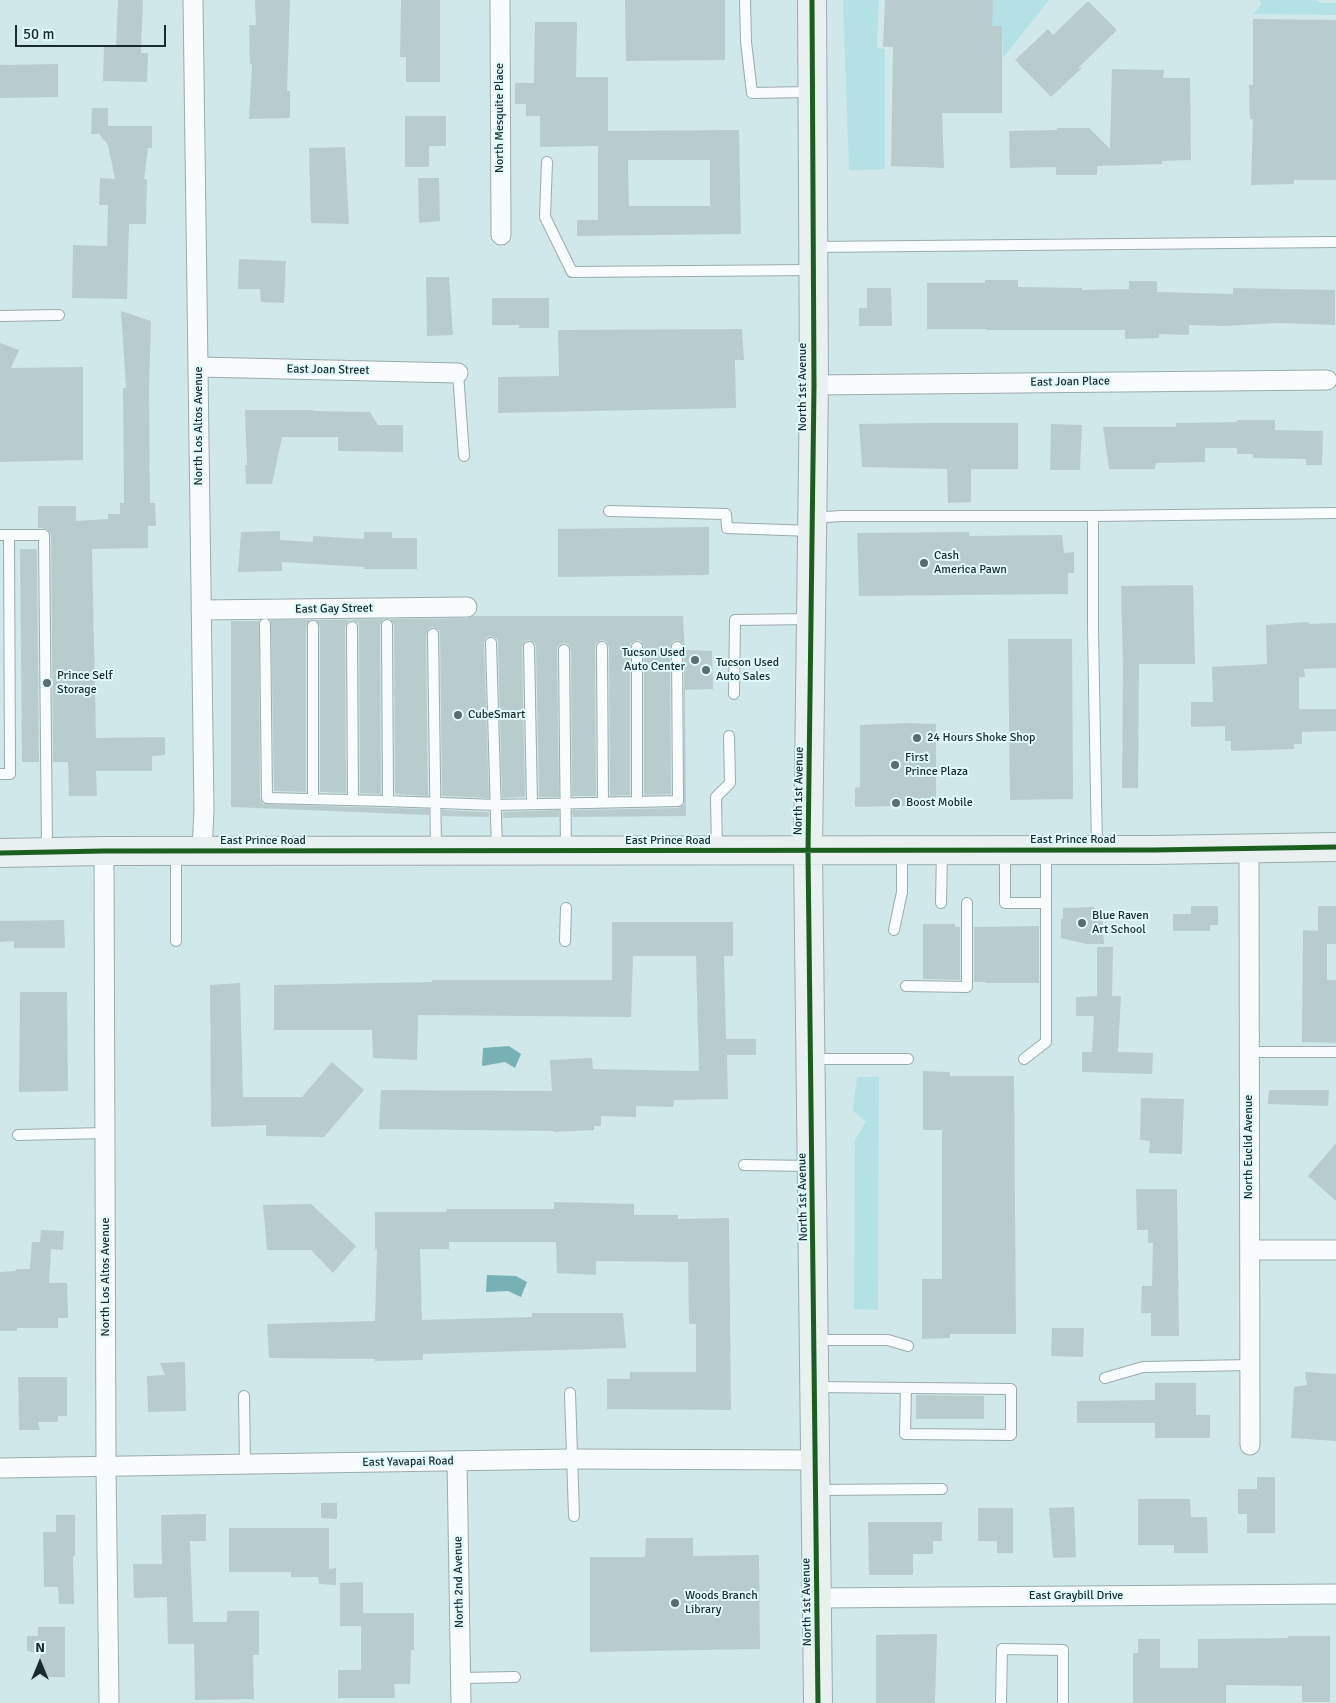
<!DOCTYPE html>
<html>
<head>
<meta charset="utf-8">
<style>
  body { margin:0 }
  #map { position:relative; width:1336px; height:1703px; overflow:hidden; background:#d0e8ea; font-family:Signika,sans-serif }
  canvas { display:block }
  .north { position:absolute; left:15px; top:1638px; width:50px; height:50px; -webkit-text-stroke:4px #e1fbfd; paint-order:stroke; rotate:0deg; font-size:14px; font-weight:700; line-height:20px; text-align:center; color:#1a2b2d }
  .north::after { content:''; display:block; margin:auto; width:18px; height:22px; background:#1a2b2d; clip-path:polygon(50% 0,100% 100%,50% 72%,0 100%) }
  .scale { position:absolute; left:15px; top:25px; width:151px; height:22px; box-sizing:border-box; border:2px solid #1a2b2d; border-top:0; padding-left:6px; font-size:15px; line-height:18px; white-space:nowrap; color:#1a2b2d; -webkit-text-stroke:4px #e1fbfd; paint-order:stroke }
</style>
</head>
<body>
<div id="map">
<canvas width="1336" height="1703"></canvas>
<div class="north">N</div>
<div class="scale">50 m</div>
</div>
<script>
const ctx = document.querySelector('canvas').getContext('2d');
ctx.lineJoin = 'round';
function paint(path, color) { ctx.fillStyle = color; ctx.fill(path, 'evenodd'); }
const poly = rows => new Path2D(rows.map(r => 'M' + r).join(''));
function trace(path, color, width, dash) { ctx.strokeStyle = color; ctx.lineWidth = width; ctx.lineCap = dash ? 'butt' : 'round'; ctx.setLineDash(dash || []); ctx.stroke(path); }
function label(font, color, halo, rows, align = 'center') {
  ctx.font = font + ' Signika,sans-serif'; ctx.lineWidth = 4; ctx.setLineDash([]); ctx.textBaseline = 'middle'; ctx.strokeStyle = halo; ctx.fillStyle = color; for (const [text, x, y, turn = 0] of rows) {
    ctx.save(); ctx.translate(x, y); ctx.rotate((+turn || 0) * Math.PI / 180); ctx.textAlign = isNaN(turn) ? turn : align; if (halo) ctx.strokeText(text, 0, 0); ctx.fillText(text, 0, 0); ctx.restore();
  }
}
paint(poly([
  [843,0,879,0,877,43,878,48,885,49,885,169,849,170],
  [993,0,1049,0,1003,58,1002,26,956,26,955,4,993,5],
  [1261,0,1316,0,1321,3,1336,3,1336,15,1253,14,1261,5],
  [857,1077,879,1077,878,1310,854,1309,855,1140,866,1122,853,1111]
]), '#b3e1e5');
paint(poly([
  [509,1046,521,1054,515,1068,505,1062,482,1066,483,1048],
  [487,1275,516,1276,527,1282,521,1297,508,1291,486,1292]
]), '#77b1b6');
paint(poly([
  [118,0,143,0,141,53,148,53,147,82,103,81,104,47,116,47],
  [255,0,290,0,287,91,290,91,290,118,249,119,252,64,250,64,249,25,256,25],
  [401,0,440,0,440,82,406,82,406,57,400,57],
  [625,0,725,0,725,60,626,61],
  [885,0,993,0,992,26,1002,26,1002,113,942,113,944,168,891,166,893,47,883,47],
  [1088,1,1117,30,1078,68,1082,68,1051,97,1015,60,1048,29,1053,35],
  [1253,19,1336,20,1336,180,1294,180,1294,184,1251,185,1253,119,1250,119,1249,85,1253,85],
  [535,22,577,22,576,77,608,77,608,131,739,130,741,234,577,236,577,220,598,220,598,146,540,147,540,116,526,116,526,104,515,104,515,83,534,83],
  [628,160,710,160,710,206,629,206],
  [58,64,58,97,0,98,0,65],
  [1112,69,1164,70,1163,78,1190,78,1191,160,1162,161,1162,164,1097,166,1097,175,1056,175,1056,167,1010,168,1009,131,1057,130,1057,128,1089,128,1110,149],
  [92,108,108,108,108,126,152,126,152,148,148,148,144,179,147,179,146,224,129,224,127,299,72,298,73,245,107,246,108,205,99,205,100,178,115,179,108,145,99,134,91,134],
  [405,116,446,116,446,146,429,146,429,167,405,167],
  [345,147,349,224,311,223,309,148],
  [418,178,439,178,440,221,419,223],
  [239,259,286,261,284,303,261,302,260,289,238,289],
  [426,277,449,277,453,335,427,336],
  [985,280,1018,280,1018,287,1082,288,1082,290,1129,289,1129,281,1157,281,1157,292,1233,294,1233,288,1335,290,1335,325,1278,323,1224,326,1189,325,1189,335,1159,334,1159,338,1125,339,1125,330,986,330,986,329,927,329,927,283,985,283],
  [867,288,891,288,892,326,859,326,859,308,867,308],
  [492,298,549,298,549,328,518,328,520,325,492,325],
  [121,311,151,321,149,388,150,503,155,503,156,526,148,526,148,548,92,549,96,738,165,737,165,755,152,756,152,771,96,771,97,796,69,796,68,762,53,762,51,535,47,529,38,528,38,506,76,506,76,521,108,519,108,514,120,514,120,503,124,503,123,388,126,388],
  [742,329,744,360,735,360,736,408,498,413,498,377,559,376,558,330],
  [0,343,19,350,11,368,83,367,83,460,0,462],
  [245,410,313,410,313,411,370,412,378,425,403,425,403,452,338,451,338,437,282,437,272,484,246,484,245,465,247,465],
  [1237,420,1275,420,1275,430,1323,431,1322,465,1306,465,1306,459,1253,458,1253,454,1237,454,1237,448,1205,448,1205,462,1156,463,1155,469,1109,469,1103,427,1176,427,1176,423,1237,422],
  [928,423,1018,423,1018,469,971,469,971,502,948,503,947,469,862,467,859,424],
  [1051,424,1082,425,1080,470,1050,470],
  [709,527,709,575,558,577,558,529],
  [280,531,280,540,313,542,313,536,364,539,364,532,392,532,392,538,417,538,417,569,364,569,364,567,282,562,282,571,238,572,241,532],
  [969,532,969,536,1062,535,1064,553,1074,552,1074,573,1068,573,1068,594,859,596,857,533],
  [20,549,37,549,39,762,22,762],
  [1193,585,1195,664,1139,664,1138,788,1122,788,1123,665,1121,586],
  [473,616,683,616,685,650,712,651,713,689,685,690,686,816,573,817,572,810,678,808,684,805,684,647,683,643,677,640,673,641,670,647,671,794,644,795,644,647,641,641,637,640,631,643,630,647,630,795,610,796,609,647,606,641,601,640,596,643,595,647,596,796,572,796,571,650,568,644,563,643,558,646,557,650,559,797,539,797,536,647,535,643,529,640,525,641,522,647,525,797,502,798,498,643,497,639,491,636,487,637,484,643,489,798,442,796,440,634,439,630,433,627,429,628,426,634,428,796,395,794,394,625,390,619,467,618],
  [383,619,380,625,381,794,360,793,359,627,358,623,352,620,348,621,345,627,346,793,320,792,320,626,316,620],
  [271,620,310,620,306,626,306,792,274,791],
  [231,621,259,621,260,798,263,804,429,809,429,815,231,807],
  [1309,622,1309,624,1336,623,1336,668,1304,669,1305,677,1299,677,1299,709,1336,709,1336,731,1302,732,1302,744,1294,744,1294,749,1231,751,1231,741,1225,741,1225,726,1191,727,1191,702,1213,702,1212,667,1267,664,1266,625],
  [1008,639,1072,639,1073,799,1010,800],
  [907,723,936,724,936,805,855,807,855,788,860,787,860,725],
  [442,810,489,812,489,817,442,816],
  [559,810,559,817,503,818,503,812],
  [1191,906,1218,906,1218,925,1210,925,1210,931,1173,931,1173,914,1191,914],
  [1318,906,1336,906,1336,944,1327,944,1327,980,1336,980,1336,1043,1302,1042,1303,930,1318,931],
  [1094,907,1094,914,1102,914,1104,944,1086,944,1061,938,1061,919,1063,919,1063,908],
  [64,920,65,948,14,948,14,941,0,942,0,921],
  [612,922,733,922,733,956,724,956,726,1039,756,1039,756,1055,727,1055,728,1099,674,1100,673,1107,636,1106,636,1117,601,1116,601,1126,594,1126,594,1130,554,1132,554,1131,379,1129,381,1090,552,1091,550,1060,592,1058,593,1069,699,1071,696,956,633,956,631,1017,418,1015,417,1060,373,1058,372,1030,274,1030,274,985,432,982,432,980,612,980],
  [923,924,955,924,955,927,960,927,960,980,923,979],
  [1039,926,1039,983,985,983,985,982,974,982,974,927],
  [1097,947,1113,947,1112,996,1121,996,1118,1052,1153,1053,1152,1074,1082,1072,1082,1052,1092,1052,1094,1016,1076,1016,1076,997,1097,996],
  [240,983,243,1097,302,1097,332,1062,364,1090,324,1137,266,1136,266,1125,211,1127,210,985],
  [20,992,67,992,68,1091,19,1092],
  [923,1071,950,1072,950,1076,1014,1076,1016,1334,950,1334,950,1338,922,1339,922,1279,942,1279,942,1130,923,1130],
  [1269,1090,1329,1090,1328,1106,1268,1104],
  [1141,1098,1184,1099,1182,1154,1149,1153,1150,1141,1140,1140],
  [1336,1143,1336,1201,1308,1176],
  [1136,1189,1177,1189,1179,1336,1151,1336,1151,1313,1141,1313,1142,1286,1152,1286,1153,1243,1148,1243,1148,1230,1137,1230],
  [554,1202,634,1204,634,1215,678,1215,678,1219,729,1218,731,1410,607,1409,607,1379,630,1379,630,1372,696,1372,696,1324,689,1324,688,1262,596,1261,596,1275,557,1273,556,1242,449,1242,449,1249,420,1249,422,1320,532,1317,532,1313,623,1313,626,1348,423,1354,423,1360,375,1361,375,1359,269,1358,267,1324,375,1321,377,1249,375,1249,375,1212,446,1212,447,1209,554,1209],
  [311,1204,356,1246,333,1273,311,1250,267,1250,263,1205],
  [41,1230,64,1231,63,1250,51,1249,49,1283,67,1283,68,1318,58,1318,58,1328,17,1328,17,1331,0,1331,0,1272,16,1271,16,1269,30,1269,32,1242,40,1242],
  [1052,1328,1084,1328,1083,1357,1051,1356],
  [185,1362,186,1411,148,1412,147,1376,165,1375,160,1363],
  [1305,1372,1336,1374,1336,1441,1291,1438,1294,1387,1307,1385],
  [18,1377,67,1377,67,1416,58,1416,58,1422,38,1422,40,1430,19,1430],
  [1155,1383,1196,1383,1196,1415,1210,1415,1210,1438,1155,1438,1155,1423,1077,1423,1077,1401,1155,1400],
  [916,1395,984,1396,984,1419,916,1419],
  [1257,1477,1275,1477,1275,1533,1247,1533,1247,1514,1238,1514,1238,1489,1257,1489],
  [1138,1499,1190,1499,1191,1517,1207,1517,1208,1553,1174,1553,1174,1545,1138,1545],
  [321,1503,337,1503,337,1519,321,1518],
  [1074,1507,1076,1557,1053,1558,1049,1508],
  [978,1508,1013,1508,1013,1553,997,1553,997,1541,978,1541],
  [206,1514,206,1541,190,1541,193,1622,227,1622,227,1611,259,1611,259,1655,253,1655,254,1699,195,1700,194,1644,168,1644,167,1597,134,1598,133,1564,162,1564,161,1515],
  [56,1515,75,1515,75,1556,73,1556,74,1604,59,1604,58,1587,44,1587,43,1532,56,1532],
  [868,1522,942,1522,942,1541,933,1541,933,1554,913,1554,913,1575,869,1575],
  [229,1528,329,1528,329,1569,336,1568,336,1585,319,1584,318,1577,291,1577,291,1572,229,1572],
  [646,1538,693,1538,693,1556,759,1555,760,1649,590,1652,590,1557,645,1557],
  [363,1582,363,1613,414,1613,414,1650,411,1650,410,1684,394,1684,395,1698,338,1698,338,1670,361,1670,361,1626,340,1626,340,1583],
  [38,1627,65,1627,65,1677,41,1677,40,1654,27,1651,27,1636,38,1636],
  [937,1634,935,1703,876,1703,876,1635],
  [1288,1636,1330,1636,1330,1702,1302,1702,1302,1686,1226,1685,1226,1703,1133,1703,1133,1653,1138,1653,1138,1639,1160,1639,1160,1668,1198,1668,1198,1639,1288,1638]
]), '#b9cccd');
const service = poly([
  [745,0,746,42,752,93,810,92],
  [547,162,545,217,572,272,812,270],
  [813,247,1336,242],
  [0,316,59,315],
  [458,373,464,456],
  [609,511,726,514,727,528,812,531],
  [1093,516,1336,513],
  [813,518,841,516,1093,516,1093,629,1097,849],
  [0,535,44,535,47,850],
  [265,624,267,798,388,801,387,625],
  [313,626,313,799],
  [352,627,353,800],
  [433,634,436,850],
  [491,643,497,850],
  [529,647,532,804],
  [602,647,603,802],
  [637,647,637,802],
  [564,650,566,850],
  [734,694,735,620,809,619],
  [0,774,10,774,9,535],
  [386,801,496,805,678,801,677,647],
  [717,850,716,797,730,783,729,736],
  [1005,851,1005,903,1046,903],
  [176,852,176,941],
  [941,903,942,851],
  [894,930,902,892,902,852],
  [565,941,566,908],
  [906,986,967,987,967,903],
  [1249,1052,1336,1052],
  [812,1059,908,1059],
  [1024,1059,1046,1042,1046,851],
  [18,1135,105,1133],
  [744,1165,811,1166],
  [815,1340,888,1340,908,1346],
  [1105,1378,1143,1367,1250,1365],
  [816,1387,1011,1389,1011,1435,905,1434,906,1388],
  [570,1393,574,1516],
  [244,1396,245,1464],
  [817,1490,942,1489],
  [461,1678,515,1677],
  [1001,1703,1002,1649,1063,1650,1063,1703]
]);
const minor = poly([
  [193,0,204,810,202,852],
  [500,0,501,235],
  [199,367,458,373],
  [814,385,1327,380],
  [201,610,467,607],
  [1249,849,1250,1445],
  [104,851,106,1467,109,1703],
  [1250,1250,1336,1250],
  [457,1461,461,1703],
  [0,1468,571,1459,816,1460],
  [817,1598,1336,1594]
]);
const secondary = poly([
  [812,0,814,385,808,851,818,1703],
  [0,853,104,851,1154,850,1336,847]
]);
trace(service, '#9aacae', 12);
trace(minor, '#9aacae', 21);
trace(secondary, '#9aacae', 30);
trace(service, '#f8fcfc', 10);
trace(minor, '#f8fcfc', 19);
trace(secondary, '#e8f0f0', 28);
trace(poly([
  [812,0,814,385,808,851,818,1703],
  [0,853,104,851,1154,850,1336,847]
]), '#1b5e20', 5);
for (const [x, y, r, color] of [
  [924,563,5,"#5a6d6f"],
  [695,660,5,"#5a6d6f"],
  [706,670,5,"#5a6d6f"],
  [47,683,5,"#5a6d6f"],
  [458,715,5,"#5a6d6f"],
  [917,738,5,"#5a6d6f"],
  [895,765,5,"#5a6d6f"],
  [896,803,5,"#5a6d6f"],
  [1082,923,5,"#5a6d6f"],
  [675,1603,5,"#5a6d6f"]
]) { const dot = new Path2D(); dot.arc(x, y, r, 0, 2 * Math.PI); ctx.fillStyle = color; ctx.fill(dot); trace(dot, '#e1fbfd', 2); }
label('12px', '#1a2b2d', '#e1fbfd', [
  ["North Mesquite Place",500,118,-90],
  ["East Joan Street",328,370,1],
  ["East Joan Place",1070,382,-1],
  ["North 1st Avenue",803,387,-90],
  ["North Los Altos Avenue",199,426,-90],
  ["East Gay Street",334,609,-1],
  ["North 1st Avenue",799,791,-89],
  ["East Prince Road",1073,840],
  ["East Prince Road",263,841],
  ["East Prince Road",668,841],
  ["North Euclid Avenue",1249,1147,-90],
  ["North 1st Avenue",803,1197,-91],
  ["North Los Altos Avenue",106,1277,-90],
  ["East Yavapai Road",408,1462,-1],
  ["North 2nd Avenue",459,1582,-91],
  ["East Graybill Drive",1076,1596],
  ["North 1st Avenue",807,1602,-91]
]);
label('12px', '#1a2b2d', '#e1fbfd', [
  ["Cash",934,556],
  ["America Pawn",934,570],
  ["Tucson Used",685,653,"right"],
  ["Auto Center",685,667,"right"],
  ["Tucson Used",716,663],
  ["Auto Sales",716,677],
  ["Prince Self",57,676],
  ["Storage",57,690],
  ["CubeSmart",468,715],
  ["24 Hours Shoke Shop",927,738],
  ["First",905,758],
  ["Prince Plaza",905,772],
  ["Boost Mobile",906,803],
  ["Blue Raven",1092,916],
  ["Art School",1092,930],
  ["Woods Branch",685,1596],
  ["Library",685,1610]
], 'left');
</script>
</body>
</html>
